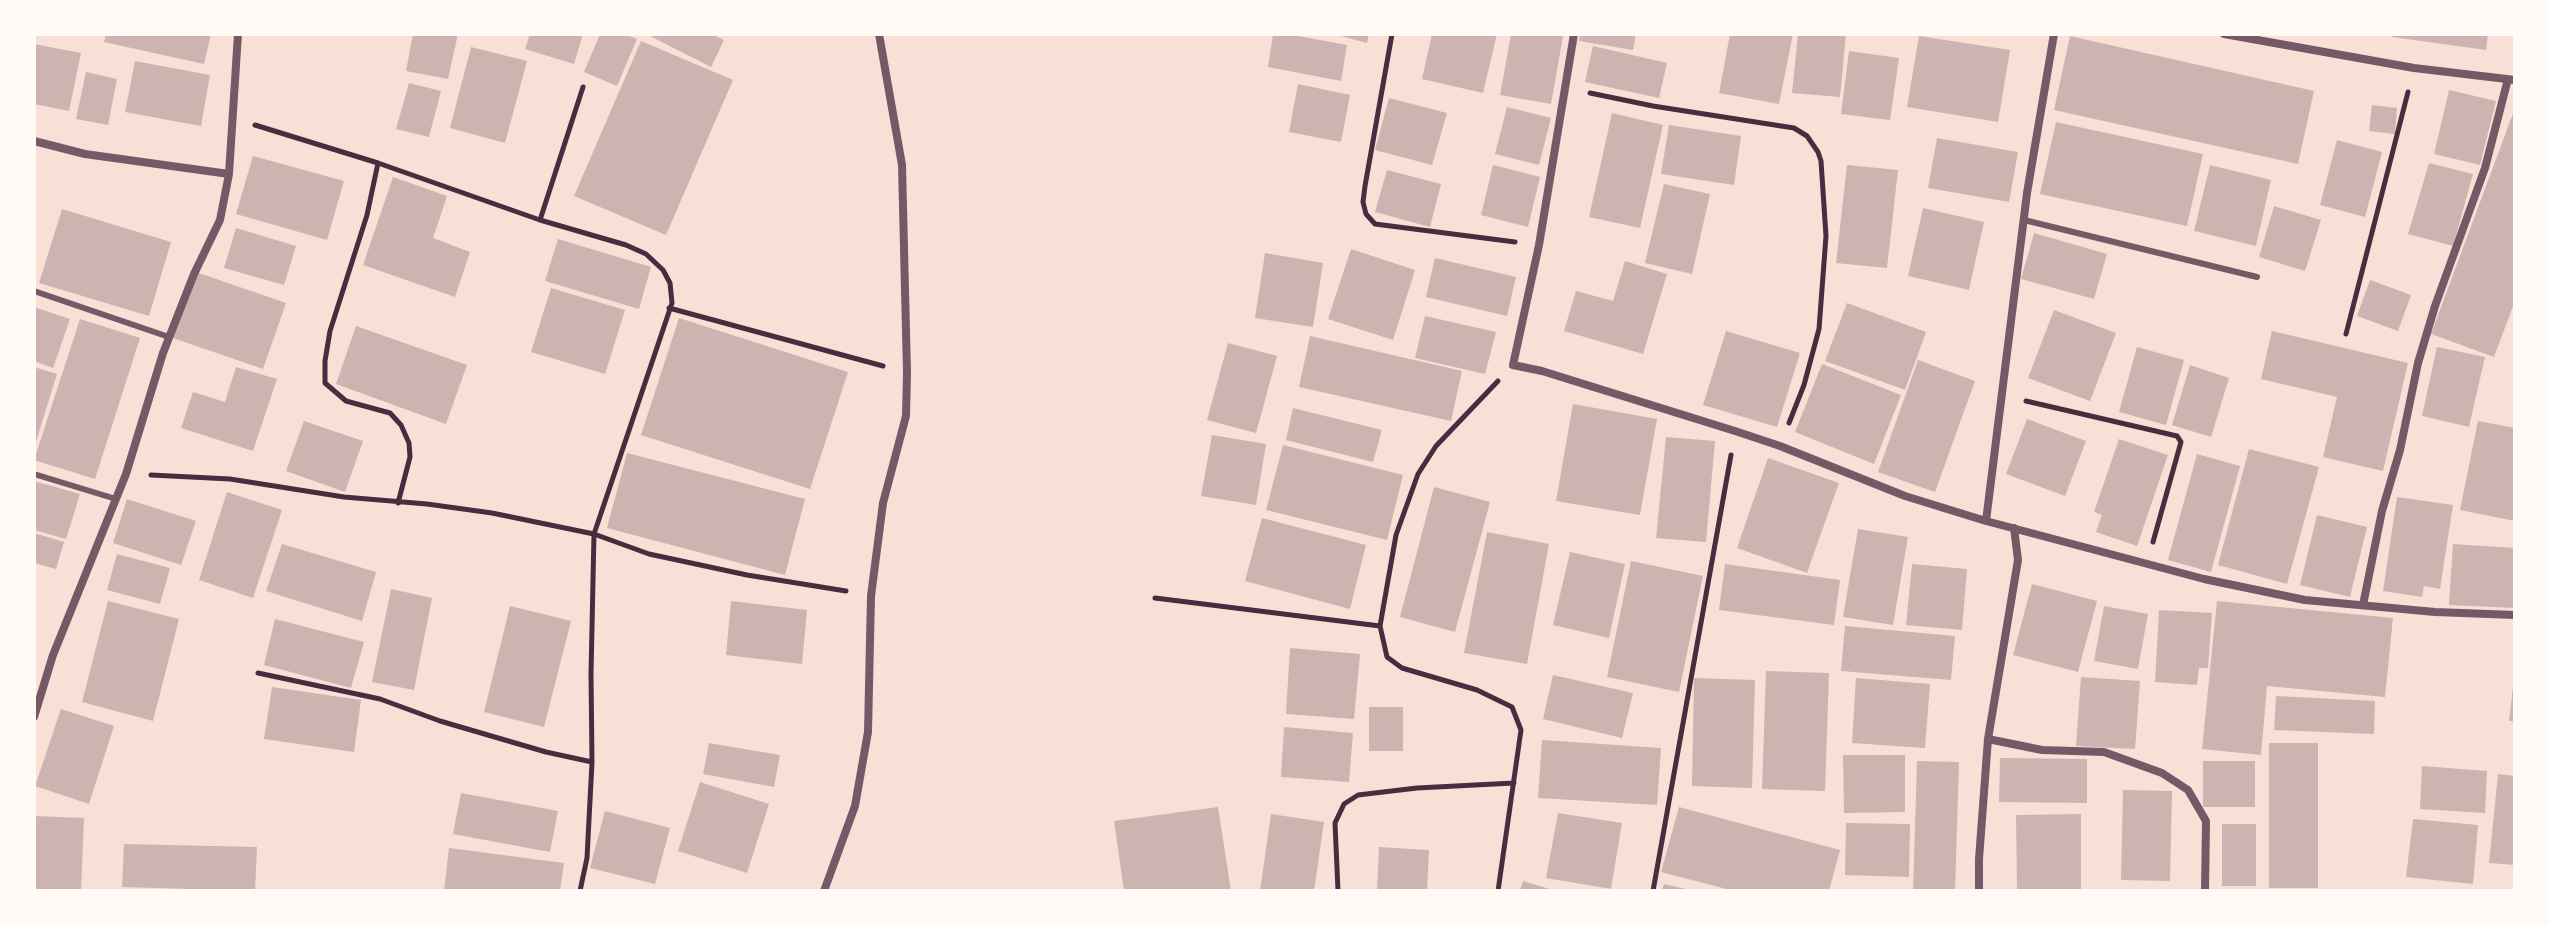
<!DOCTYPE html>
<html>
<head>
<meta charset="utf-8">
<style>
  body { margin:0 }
  #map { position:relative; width:2549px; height:925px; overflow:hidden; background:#f7e1d7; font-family:"Sofia Sans Condensed",sans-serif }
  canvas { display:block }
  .frame { position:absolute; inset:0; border:36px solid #fffaf5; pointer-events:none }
</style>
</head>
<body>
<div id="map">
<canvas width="2549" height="925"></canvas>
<div class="frame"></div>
</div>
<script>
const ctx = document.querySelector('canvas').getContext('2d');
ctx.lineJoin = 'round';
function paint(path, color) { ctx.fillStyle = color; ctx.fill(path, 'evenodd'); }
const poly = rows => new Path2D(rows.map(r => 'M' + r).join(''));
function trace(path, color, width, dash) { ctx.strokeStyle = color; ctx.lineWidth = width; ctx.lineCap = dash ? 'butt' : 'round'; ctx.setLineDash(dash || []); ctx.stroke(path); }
paint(poly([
  [106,34,211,34,204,64,104,42],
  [413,34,458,34,448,79,406,71],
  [530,34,583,34,574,64,525,49],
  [600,34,624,34,637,39,617,86,584,72],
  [651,34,712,34,724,40,711,67,650,36],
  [1273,34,1287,34,1347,45,1341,81,1268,67],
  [1333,34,1369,34,1367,43],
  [1432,34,1497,34,1483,93,1422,79],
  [1511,34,1563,36,1551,104,1500,95],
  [1580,34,1636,34,1633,50,1579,41],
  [1730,34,1793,34,1779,104,1719,93],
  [1798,34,1846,34,1840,97,1792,93],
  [2392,34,2488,34,2486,50,2392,37],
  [1919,36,2010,50,1998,122,1907,107],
  [2070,36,2314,91,2298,164,2054,110],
  [641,41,733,80,666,235,574,196],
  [34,44,81,53,69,111,34,104],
  [1593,46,1667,63,1659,98,1585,82],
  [471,47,527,61,505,143,450,128],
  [1849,51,1899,58,1890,120,1841,114],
  [135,61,210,75,201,126,125,112],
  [86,72,117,79,108,125,76,119],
  [409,83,441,91,429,137,396,129],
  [1298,84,1350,95,1341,142,1289,132],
  [2449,90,2496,101,2480,165,2434,154],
  [1389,98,1447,113,1432,165,1375,150],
  [2372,105,2397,108,2395,134,2369,131],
  [1507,107,1551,118,1539,165,1495,154],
  [2515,108,2515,301,2494,357,2431,334],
  [1612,113,1663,125,1640,228,1589,217],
  [2056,122,2203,154,2187,226,2040,194],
  [1669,125,1741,136,1734,185,1661,174],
  [1937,138,2018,152,2009,202,1928,188],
  [2337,140,2382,152,2365,217,2320,205],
  [253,156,344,181,327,240,236,214],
  [2429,163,2473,174,2453,246,2408,234],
  [1493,165,1540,177,1528,227,1481,215],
  [1847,165,1898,170,1887,268,1836,263],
  [2210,165,2271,180,2256,246,2194,231],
  [1387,170,1441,184,1430,227,1375,212],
  [393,177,447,196,433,238,470,252,455,297,363,265],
  [1664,184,1710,194,1692,274,1645,263],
  [2274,206,2321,220,2305,271,2259,257],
  [1923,208,1984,222,1969,290,1908,276],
  [62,209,171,242,149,316,39,283],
  [236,228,296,246,284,285,224,268],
  [2034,233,2107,254,2094,299,2021,279],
  [558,239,651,267,639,309,545,281],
  [1351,249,1415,270,1393,340,1328,319],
  [1265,253,1323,263,1313,327,1255,318],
  [1435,258,1516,277,1507,316,1426,297],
  [1625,261,1667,274,1643,354,1564,331,1576,291,1613,301],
  [196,272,286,303,263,369,173,338],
  [2370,280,2411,295,2398,331,2357,316],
  [551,288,625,310,605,374,531,352],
  [1847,303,1926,332,1905,390,1825,361],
  [34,307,70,319,53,368,34,361],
  [2054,310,2116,333,2090,401,2028,378],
  [1425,316,1496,332,1485,374,1415,358],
  [679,318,848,372,810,489,641,435],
  [80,319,140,338,95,479,34,460],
  [356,326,467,365,446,424,336,384],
  [1726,331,1800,353,1777,427,1703,405],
  [2272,331,2408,363,2383,471,2323,457,2337,397,2261,379],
  [1310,336,1462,371,1451,421,1299,387],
  [1228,343,1277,356,1256,433,1207,420],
  [2137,347,2184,360,2166,425,2119,412],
  [2437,347,2485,357,2469,427,2422,416],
  [1918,360,1975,381,1935,492,1878,472],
  [1822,364,1901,395,1874,464,1795,432],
  [2190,365,2229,378,2211,437,2172,425],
  [34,367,57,374,35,445,34,445],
  [236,367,277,379,253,451,181,428,193,392,225,402],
  [1573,404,1657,419,1640,515,1556,501],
  [1293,408,1382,430,1373,462,1286,440],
  [2027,419,2086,441,2065,496,2006,474],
  [304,421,363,441,345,492,286,471],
  [2478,421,2515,428,2515,521,2460,510],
  [1212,435,1266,444,1256,505,1201,496],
  [1666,437,1715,441,1706,542,1656,538],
  [2119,439,2168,455,2137,546,2096,532,2102,515,2094,512],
  [1283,445,1403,475,1387,540,1266,510],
  [2249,449,2319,467,2287,584,2218,565],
  [627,453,805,499,785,575,607,528],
  [2197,454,2240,466,2211,572,2168,560],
  [1768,458,1839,483,1807,573,1737,548],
  [34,481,80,494,66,539,34,530],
  [1434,487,1490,502,1455,632,1400,617],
  [227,492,282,510,253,598,199,580],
  [2397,497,2453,505,2440,589,2424,586,2422,597,2383,591],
  [127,499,196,521,181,565,113,543],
  [2317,515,2367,527,2350,597,2300,585],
  [1262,518,1366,545,1350,609,1245,581],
  [1858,529,1908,537,1893,625,1843,617],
  [1487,532,1549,544,1527,664,1464,653],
  [34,533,64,542,56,569,34,563],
  [282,544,376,572,362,621,266,591],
  [2453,544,2515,548,2515,608,2449,605],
  [1570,552,1625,564,1609,638,1553,625],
  [117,554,170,568,160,604,107,590],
  [1631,561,1703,576,1679,692,1607,677],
  [1725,564,1840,580,1834,625,1719,610],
  [1912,564,1967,569,1962,630,1906,625],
  [2032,584,2097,601,2078,672,2013,655],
  [391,589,432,598,414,690,372,682],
  [108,601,179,619,153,721,82,702],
  [731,601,807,610,802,664,726,655],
  [2217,601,2393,618,2385,697,2267,686,2261,755,2202,749],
  [510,606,571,621,544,727,484,712],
  [2104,606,2148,614,2138,669,2094,661],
  [2159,610,2212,613,2208,668,2199,668,2197,685,2155,682],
  [275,619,364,642,351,688,264,665],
  [1845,626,1955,636,1951,680,1841,671],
  [1290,648,1360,654,1354,719,1286,714],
  [1766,671,1829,673,1825,791,1762,789],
  [1553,675,1633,693,1622,738,1543,719],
  [2081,677,2140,681,2135,749,2076,746],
  [1694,678,1755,680,1752,788,1692,786],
  [1856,678,1930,684,1925,748,1852,743],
  [272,687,361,700,354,752,264,739],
  [2513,687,2515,687,2515,721,2509,721],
  [2276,696,2375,701,2374,734,2274,730],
  [1369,707,1403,707,1403,751,1369,751],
  [61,709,114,726,89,804,35,786],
  [1284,727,1353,733,1349,782,1281,777],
  [1542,740,1661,748,1657,805,1538,798],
  [709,743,780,755,774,787,703,774],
  [2269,743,2318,743,2318,888,2269,888],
  [1843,755,1905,755,1905,812,1844,813],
  [2000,758,2087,759,2087,803,1999,802],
  [1917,761,1959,762,1955,891,1913,891],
  [2203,761,2255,761,2255,807,2203,807],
  [2422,766,2487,771,2485,813,2420,809],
  [2498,774,2515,776,2515,865,2489,863],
  [700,782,769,804,747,873,678,851],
  [2123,790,2172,791,2170,881,2121,880],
  [461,793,558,811,550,852,453,834],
  [1218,807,1231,891,1124,891,1114,821],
  [1679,807,1840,850,1829,891,1734,891,1661,872],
  [605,811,670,828,655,884,590,868],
  [1558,813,1622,823,1611,889,1546,878],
  [1271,814,1324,822,1314,891,1260,891],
  [2081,814,2081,891,2017,891,2016,815],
  [34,816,84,818,81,891,36,891],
  [2413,819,2478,825,2473,884,2406,877],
  [1846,823,1910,824,1909,877,1845,875],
  [2222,824,2256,824,2256,886,2222,886],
  [124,844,257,847,255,891,122,887],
  [1379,847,1429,850,1427,891,1377,891],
  [449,848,564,863,560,891,444,891],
  [1523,881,1553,890,1553,891,1520,891],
  [1664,884,1690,890,1690,891,1662,891]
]), '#ccb4b1');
trace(poly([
  [1392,34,1365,186,1363,202,1366,214,1375,224,1515,242],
  [1590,93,1653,106,1794,128,1807,136,1818,152,1821,161,1826,236,1819,329,1804,385,1789,423],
  [255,125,378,163,367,215,330,331,325,361,325,383,346,401,390,413,401,425,409,443,410,457,398,503],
  [378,163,540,220,583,87],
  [540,220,626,245,646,254,663,270,670,283,672,303,594,534,649,554,747,575,846,591],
  [669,308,883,366],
  [2346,334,2408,92],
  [1498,381,1436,446,1418,474,1396,535,1380,626,1387,657,1402,668,1477,690,1512,707,1521,730,1498,891],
  [2026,401,2177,436,2181,442,2153,542],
  [151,475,230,479,344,497,427,504,492,513,594,534,591,674,592,762,587,858,580,891],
  [1155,598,1380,626],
  [258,673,380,699,440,721,546,752,592,762],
  [1338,891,1335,823,1344,804,1358,795,1417,788,1514,783],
  [1653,891,1731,455]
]), '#4a2c40', 5);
trace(poly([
  [2024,220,2257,277],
  [34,291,169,337],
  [34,474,116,499]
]), '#755966', 6);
trace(poly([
  [1574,34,1539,245,1513,365,1542,371,1735,431,1780,446,1905,496,1986,521],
  [2054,34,2027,193,1986,521,2204,579,2305,600,2435,612,2515,615],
  [2224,34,2414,68,2515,80],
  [34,141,85,154,229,174],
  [2363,605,2382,511,2400,450,2418,363,2435,306,2485,168,2508,79],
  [34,717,53,655,126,474,163,353,194,274,220,220,229,174,238,34],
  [1988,739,2042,750,2104,752,2162,773,2188,790,2206,821,2205,891],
  [824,891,855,806,868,732,871,596,883,503,906,416,907,373,902,165,879,34],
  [1979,891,1979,859,1988,739,2018,560,2014,528]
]), '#755966', 8);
</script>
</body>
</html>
